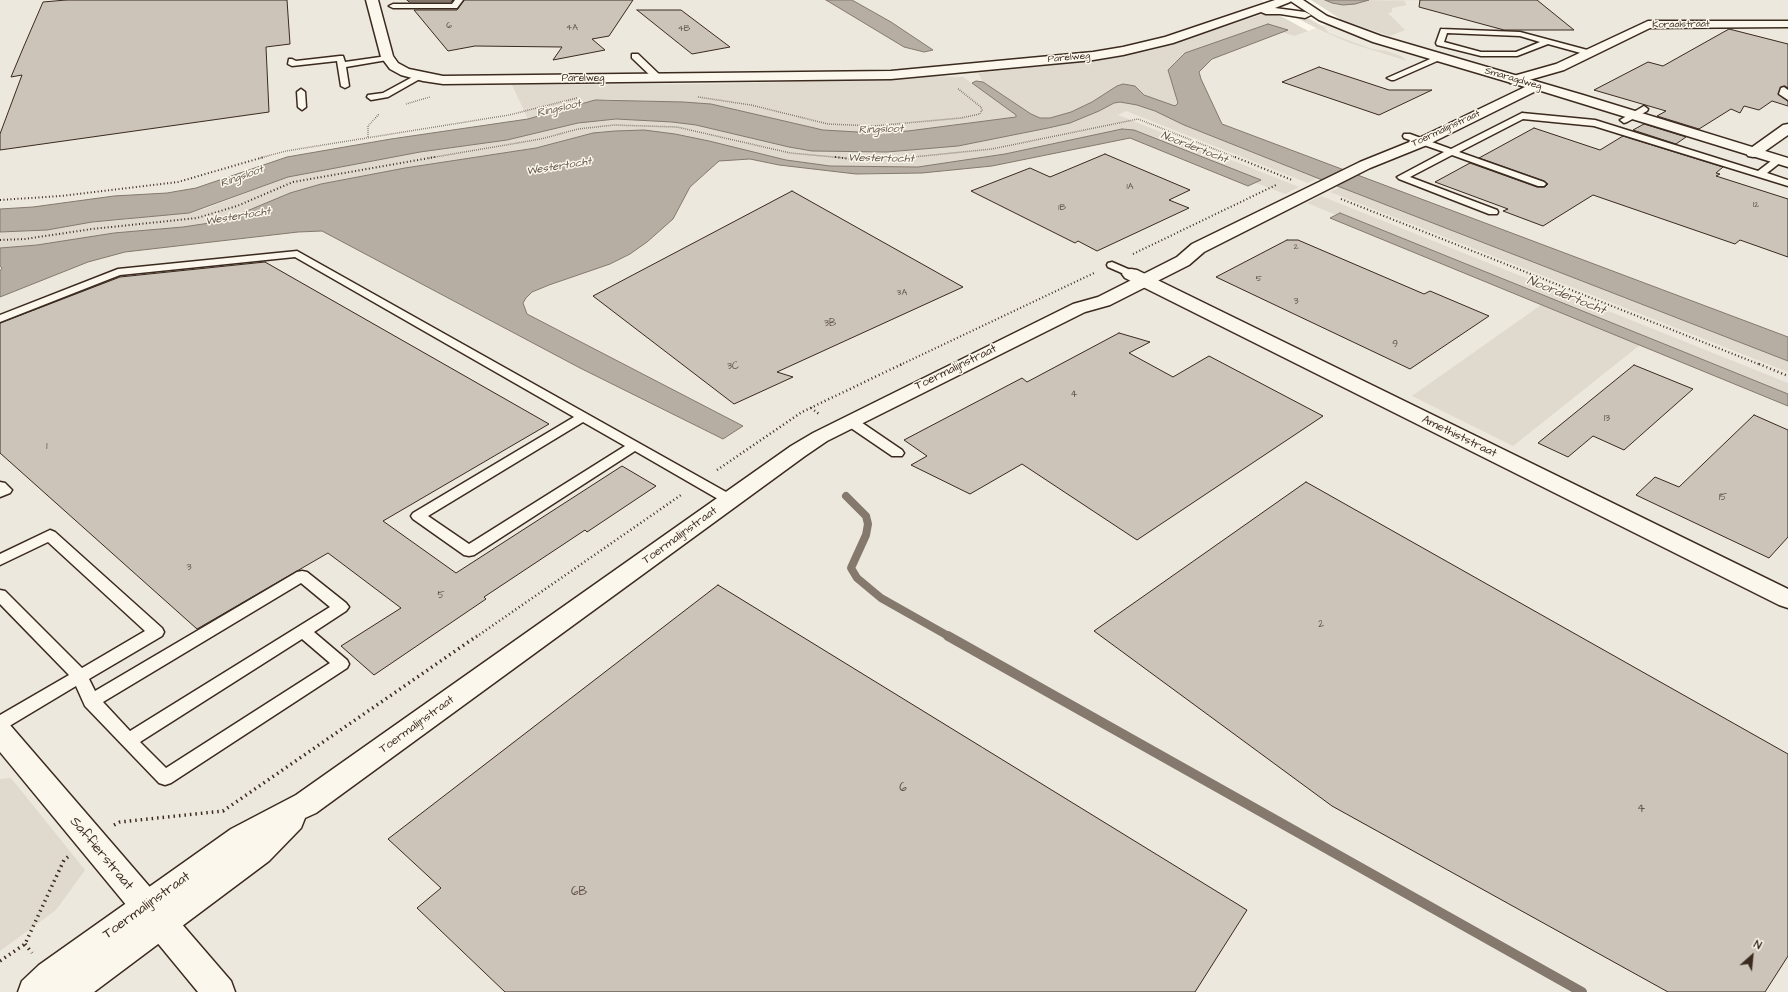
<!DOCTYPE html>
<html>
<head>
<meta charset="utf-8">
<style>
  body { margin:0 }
  #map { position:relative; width:1788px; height:992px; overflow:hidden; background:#fbf7ec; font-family:"Architects Daughter",sans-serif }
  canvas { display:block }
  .north { position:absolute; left:1732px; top:936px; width:40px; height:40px; -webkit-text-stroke:3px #fbf7ec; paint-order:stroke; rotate:27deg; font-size:11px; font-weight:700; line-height:16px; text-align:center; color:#3b2a1e }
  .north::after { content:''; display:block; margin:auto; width:14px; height:18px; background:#3b2a1e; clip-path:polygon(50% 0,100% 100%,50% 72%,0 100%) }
</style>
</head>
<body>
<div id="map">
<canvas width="1788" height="992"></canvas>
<div class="north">N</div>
</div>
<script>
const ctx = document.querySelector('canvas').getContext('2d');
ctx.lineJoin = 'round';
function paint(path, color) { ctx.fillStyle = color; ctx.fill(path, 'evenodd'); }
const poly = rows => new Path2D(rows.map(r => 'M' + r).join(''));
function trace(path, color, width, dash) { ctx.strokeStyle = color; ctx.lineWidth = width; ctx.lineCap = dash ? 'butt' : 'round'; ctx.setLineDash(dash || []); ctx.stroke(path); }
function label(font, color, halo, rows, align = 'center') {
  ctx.font = font + ' "Architects Daughter",sans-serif'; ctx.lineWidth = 3; ctx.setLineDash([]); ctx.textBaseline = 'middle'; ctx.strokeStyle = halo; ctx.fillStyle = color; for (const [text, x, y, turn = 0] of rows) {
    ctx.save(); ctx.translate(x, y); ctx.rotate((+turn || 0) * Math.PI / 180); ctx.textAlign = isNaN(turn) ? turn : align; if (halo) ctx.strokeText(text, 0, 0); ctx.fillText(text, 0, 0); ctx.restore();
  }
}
paint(poly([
  [0,0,1261,0,1275,13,1308,31,1390,0,1788,0,1788,992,0,992]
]), '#ede8dd');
paint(poly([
  [1311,0,1325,0,1335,4,1355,4,1369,0,1429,1,1404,1,1407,5,1392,8,1392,12,1388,13,1405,30,1390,36,1342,20],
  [1267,13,1275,13,1308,31,1294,36,1282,32,1287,30,1168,70,1178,103,1175,106,1155,101,1141,92,1117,86,1092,102,1071,112,1050,118,1040,118,1031,114,983,82,978,73,1086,61,1149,51],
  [1287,13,1310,19,1324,27,1329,33,1353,42,1372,49,1387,51,1401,56,1407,61,1350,43,1318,29],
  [929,76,963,77,1016,115,1016,117,908,131,844,132,823,130,711,104,607,99,585,102,528,119,512,85,716,84,894,79],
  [1120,102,1138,105,1155,111,1184,125,1318,178,1308,183,1126,111,1118,115,1299,187,1285,194,1256,183,1260,180,1134,130,1122,129,1005,154,918,167,830,166,786,160,709,141,675,134,644,130,615,131,579,136,536,148,405,168,321,184,290,193,223,221,183,227,114,233,37,245,0,248,0,232,47,230,92,222,124,220,205,209,288,177,420,152,507,140,578,123,616,119,672,122,696,125,789,147,812,151,887,152,958,146,1048,128,1070,123,1099,111,1114,103],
  [1340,187,1788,361,1788,372,1330,192],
  [1321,196,1788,383,1788,394,1340,213,1336,215,1307,203],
  [1541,305,1640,345,1513,446,1412,396],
  [11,778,85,870,56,910,0,951,0,779]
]), '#dfd9ce');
const water = poly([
  [826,0,852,0,891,22,933,50,924,52,904,47,826,0],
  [1325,0,1369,0,1355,4,1343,5,1332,3,1325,0],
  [1268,24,1288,30,1212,59,1199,72,1201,79,1222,124,1788,337,1788,361,1340,187,1184,125,1155,111,1137,105,1120,102,1114,103,1099,111,1070,123,1048,128,958,146,887,152,812,151,789,147,696,125,672,122,616,119,578,123,507,140,420,152,288,177,189,213,92,222,47,230,0,232,0,209,33,207,114,196,167,193,196,188,287,157,391,139,528,119,595,100,683,102,711,104,823,130,875,133,908,131,1016,117,1016,115,972,83,976,81,983,82,1031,114,1040,118,1050,118,1071,112,1092,102,1117,86,1123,84,1135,86,1144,95,1175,106,1178,103,1168,70,1185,53,1268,24],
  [1122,129,1134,130,1261,180,1248,186,1130,138,992,166,922,173,856,174,779,165,750,159,719,161,690,187,673,219,647,242,630,254,610,264,549,285,532,292,526,298,523,303,527,314,743,426,723,439,580,368,322,231,298,232,125,252,88,262,0,297,0,271,2,268,0,266,0,248,37,245,114,233,183,227,223,221,290,193,321,184,405,168,536,148,593,133,615,131,644,130,675,134,709,141,786,160,830,166,918,167,1005,154,1122,129],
  [1340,213,1788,394,1788,406,1330,218,1340,213]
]);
paint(water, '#b6aea2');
trace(water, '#85796d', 1);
trace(poly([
  [846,496,866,516,868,524,866,535,851,568,857,578,881,598,950,637]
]), '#85796d', 8);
trace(poly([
  [948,636,1582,992]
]), '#85796d', 10);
const building = poly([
  [66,0,287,0,290,44,266,47,269,112,0,150,0,134,22,75,11,77,24,46,43,2,66,0],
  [407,0,453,0,451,2,409,2,407,0],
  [464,0,633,0,609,36,592,39,605,50,553,60,562,47,475,46,448,51,414,10,457,10,464,0],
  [1420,0,1537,0,1574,30,1504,30,1419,7,1420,0],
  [637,10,681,10,730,47,692,54,637,10],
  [1729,29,1788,44,1788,88,1785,86,1781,87,1778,94,1788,101,1788,106,1772,101,1759,110,1744,106,1740,113,1731,109,1699,129,1657,116,1666,111,1594,90,1648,62,1663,66,1729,29],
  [1319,67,1389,90,1432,90,1379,115,1282,82,1319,67],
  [1644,124,1686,137,1676,144,1633,130,1644,124],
  [1534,128,1600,150,1623,136,1723,167,1716,173,1720,174,1716,176,1788,199,1788,257,1740,240,1735,244,1593,195,1543,226,1503,211,1508,209,1435,182,1470,163,1537,187,1545,187,1548,184,1544,181,1479,158,1534,128],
  [1105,154,1190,190,1169,200,1189,208,1097,251,1078,241,1075,243,971,191,1030,168,1050,177,1105,154],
  [792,191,963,287,777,372,793,377,734,404,593,296,792,191],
  [1287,240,1298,240,1424,294,1430,291,1489,316,1410,369,1216,277,1287,240],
  [265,262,549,424,383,521,456,573,622,466,656,486,587,532,585,530,484,597,486,599,374,675,341,646,401,608,328,553,197,629,0,453,0,323,120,277,265,262],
  [1119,333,1150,342,1129,353,1173,377,1209,356,1323,416,1137,540,1022,464,970,494,911,465,927,456,904,440,1022,378,1027,382,1119,333],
  [1634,365,1693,389,1624,450,1593,436,1568,457,1538,443,1634,365],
  [1754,415,1788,430,1788,537,1769,558,1636,495,1655,477,1679,487,1754,415],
  [1306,482,1788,754,1788,956,1765,992,1668,992,1332,806,1094,631,1306,482],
  [718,585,1247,910,1195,992,505,992,417,908,441,888,388,839,718,585]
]);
paint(building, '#ccc4b9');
trace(building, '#3b2a1e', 1);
const lane = poly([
  [455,0,463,0,457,8,393,8,389,6,393,4,452,4,455,0],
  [1441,29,1520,32,1591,51,1592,53,1588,55,1548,44,1517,56,1481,56,1437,45,1436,43,1441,29],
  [1447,33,1520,36,1540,42,1516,52,1481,52,1444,42,1447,33],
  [632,54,638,54,662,77,662,81,656,81,632,58,632,54],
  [340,56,343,56,345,62,387,56,391,58,387,60,346,67,349,86,345,88,341,86,337,61,292,66,288,64,289,59,292,59,296,61,340,56],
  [1437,56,1440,56,1444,58,1394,80,1391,80,1387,78,1437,56],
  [418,74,424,74,425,76,388,97,371,100,367,97,368,95,383,93,418,74],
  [1784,87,1788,90,1788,100,1779,94,1781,88,1784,87],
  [301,89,305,92,306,107,302,110,298,107,297,92,301,89],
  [1644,106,1648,109,1647,111,1627,122,1624,123,1620,120,1644,106],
  [1522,113,1595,120,1758,171,1775,158,1781,158,1783,160,1781,162,1767,173,1788,180,1788,186,1594,126,1523,119,1459,152,1544,182,1546,184,1544,186,1538,186,1452,155,1410,177,1497,210,1498,212,1497,214,1489,214,1399,179,1397,177,1444,152,1404,138,1403,136,1404,134,1410,134,1451,149,1522,113],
  [297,251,735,497,737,500,735,503,730,505,725,503,635,451,474,555,469,556,464,555,413,519,411,516,413,513,574,417,295,257,120,275,0,322,0,315,118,269,297,251],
  [583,422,625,446,469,544,428,516,583,422],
  [1112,262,1135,272,1136,274,1131,277,1108,267,1107,265,1108,263,1112,262],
  [850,417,855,418,902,450,904,453,902,456,892,456,845,424,844,421,845,418,850,417],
  [0,482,5,483,12,490,10,493,0,497,0,482],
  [50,530,55,532,162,628,164,632,162,636,89,679,95,691,297,572,302,571,307,572,346,603,349,607,346,611,314,632,347,660,349,664,347,668,171,783,165,785,159,783,85,706,76,686,6,728,0,730,0,715,69,675,0,604,0,590,5,591,82,668,145,631,48,542,0,565,0,554,50,530],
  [301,583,330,607,130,731,103,702,301,583],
  [302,639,330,663,166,768,140,742,302,639]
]);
const street = poly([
  [366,0,378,0,393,56,398,63,409,69,443,76,891,71,1093,52,1123,47,1165,37,1275,0,1292,0,1290,2,1275,8,1305,12,1311,15,1305,18,1280,14,1266,14,1261,12,1173,43,1123,55,1093,60,891,79,443,84,423,81,401,75,390,69,381,57,366,0],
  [1648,21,1788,21,1788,27,1650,28,1564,70,1515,84,1510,83,1509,80,1510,77,1556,64,1648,21],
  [1788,124,1788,135,1758,156,1753,157,1748,156,1746,153,1748,150,1783,125,1788,124],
  [1131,269,1137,270,1788,589,1788,608,1779,605,1125,278,1122,274,1125,270,1131,269],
  [0,722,10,725,231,981,235,992,198,992,0,752,0,722]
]);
const secondary = poly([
  [1289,0,1303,0,1327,16,1381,36,1583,95,1788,158,1788,167,1538,90,1427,145,1370,168,1204,252,1189,265,1110,305,1085,312,827,441,805,456,316,813,305,818,301,828,269,861,94,992,18,992,22,981,39,965,231,829,296,795,791,446,813,433,1073,304,1098,297,1177,257,1192,244,1360,162,1417,139,1525,87,1373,42,1319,20,1289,0]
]);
trace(lane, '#3b2a1e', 3);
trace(street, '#3b2a1e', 3);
trace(secondary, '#3b2a1e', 3);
trace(poly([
  [698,97,751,105,828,124,873,126,961,118,980,114,982,110,981,107,957,88],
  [406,104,430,97],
  [368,137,368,126,379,114],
  [260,158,286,151,509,115,577,98],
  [429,158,541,139,578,129,614,125,677,127,790,153,845,158],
  [882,158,903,158,992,149,1138,119,1237,158]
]), '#3b2a1e', 1.5, [0.5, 1.5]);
trace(poly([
  [835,157,851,159,909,157],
  [1235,157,1292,180],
  [1341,199,1761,365],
  [0,200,61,196,178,182,264,157],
  [0,240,25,239,92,229,197,218,237,206,293,182,435,157],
  [1133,254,1278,184],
  [900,365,1096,272]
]), '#3b2a1e', 2, [1, 2.5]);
trace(poly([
  [1759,364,1788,376],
  [811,408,819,414],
  [717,470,802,412,902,364],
  [476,637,681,495]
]), '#3b2a1e', 2.5, [1, 3]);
trace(poly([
  [114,825,120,822,223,811,477,636],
  [25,944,32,953],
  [0,961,25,944,64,860,69,856]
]), '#3b2a1e', 3.5, [1.5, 4]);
paint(lane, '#fbf7ec');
paint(street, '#fbf7ec');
paint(secondary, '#fbf7ec');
label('9px', '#5f5045', null, [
  ["6",449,26],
  ["4A",572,28],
  ["4B",684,29],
  ["1A",1130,187],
  ["12",1756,205],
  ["1B",1062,208],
  ["2",1296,247],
  ["5",1259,279],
  ["3A",902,293]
]);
label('10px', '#3b2a1e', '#fbf7ec', [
  ["Koraalstraat",1681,25,-1],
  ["Parelweg",1069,58,-5],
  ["Parelweg",583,79],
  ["Smaragdweg",1513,79,16],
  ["Toermalijnstraat",1446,129,-25]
]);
label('10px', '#5f5045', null, [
  ["3",1296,302],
  ["3B",830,324],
  ["9",1395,345],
  ["3C",733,367],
  ["4",1074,395],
  ["13",1607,419],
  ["1",47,447],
  ["15",1723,498],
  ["3",189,568],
  ["5",441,596],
  ["2",1321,625]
]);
label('italic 11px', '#605246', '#fbf7ec', [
  ["Ringsloot",559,109,-13],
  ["Ringsloot",881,130,-2],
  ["Noordertocht",1194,148,21],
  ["Westertocht",881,159,1],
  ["Westertocht",559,167,-9],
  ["Ringsloot",242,177,-20],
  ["Westertocht",238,217,-9]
]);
label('12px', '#3b2a1e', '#fbf7ec', [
  ["Toermalijnstraat",956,368,-26],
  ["Amethiststraat",1459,437,26],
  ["Toermalijnstraat",680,536,-36],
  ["Toermalijnstraat",417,725,-36]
]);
label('12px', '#5f5045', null, [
  ["6",903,788],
  ["4",1641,809],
  ["6B",579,892]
]);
label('italic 13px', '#605246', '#fbf7ec', [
  ["Noordertocht",1566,296,22]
]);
label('14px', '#3b2a1e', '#fbf7ec', [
  ["Saffierstraat",101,854,50],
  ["Toermalijnstraat",147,906,-36]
]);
</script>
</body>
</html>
